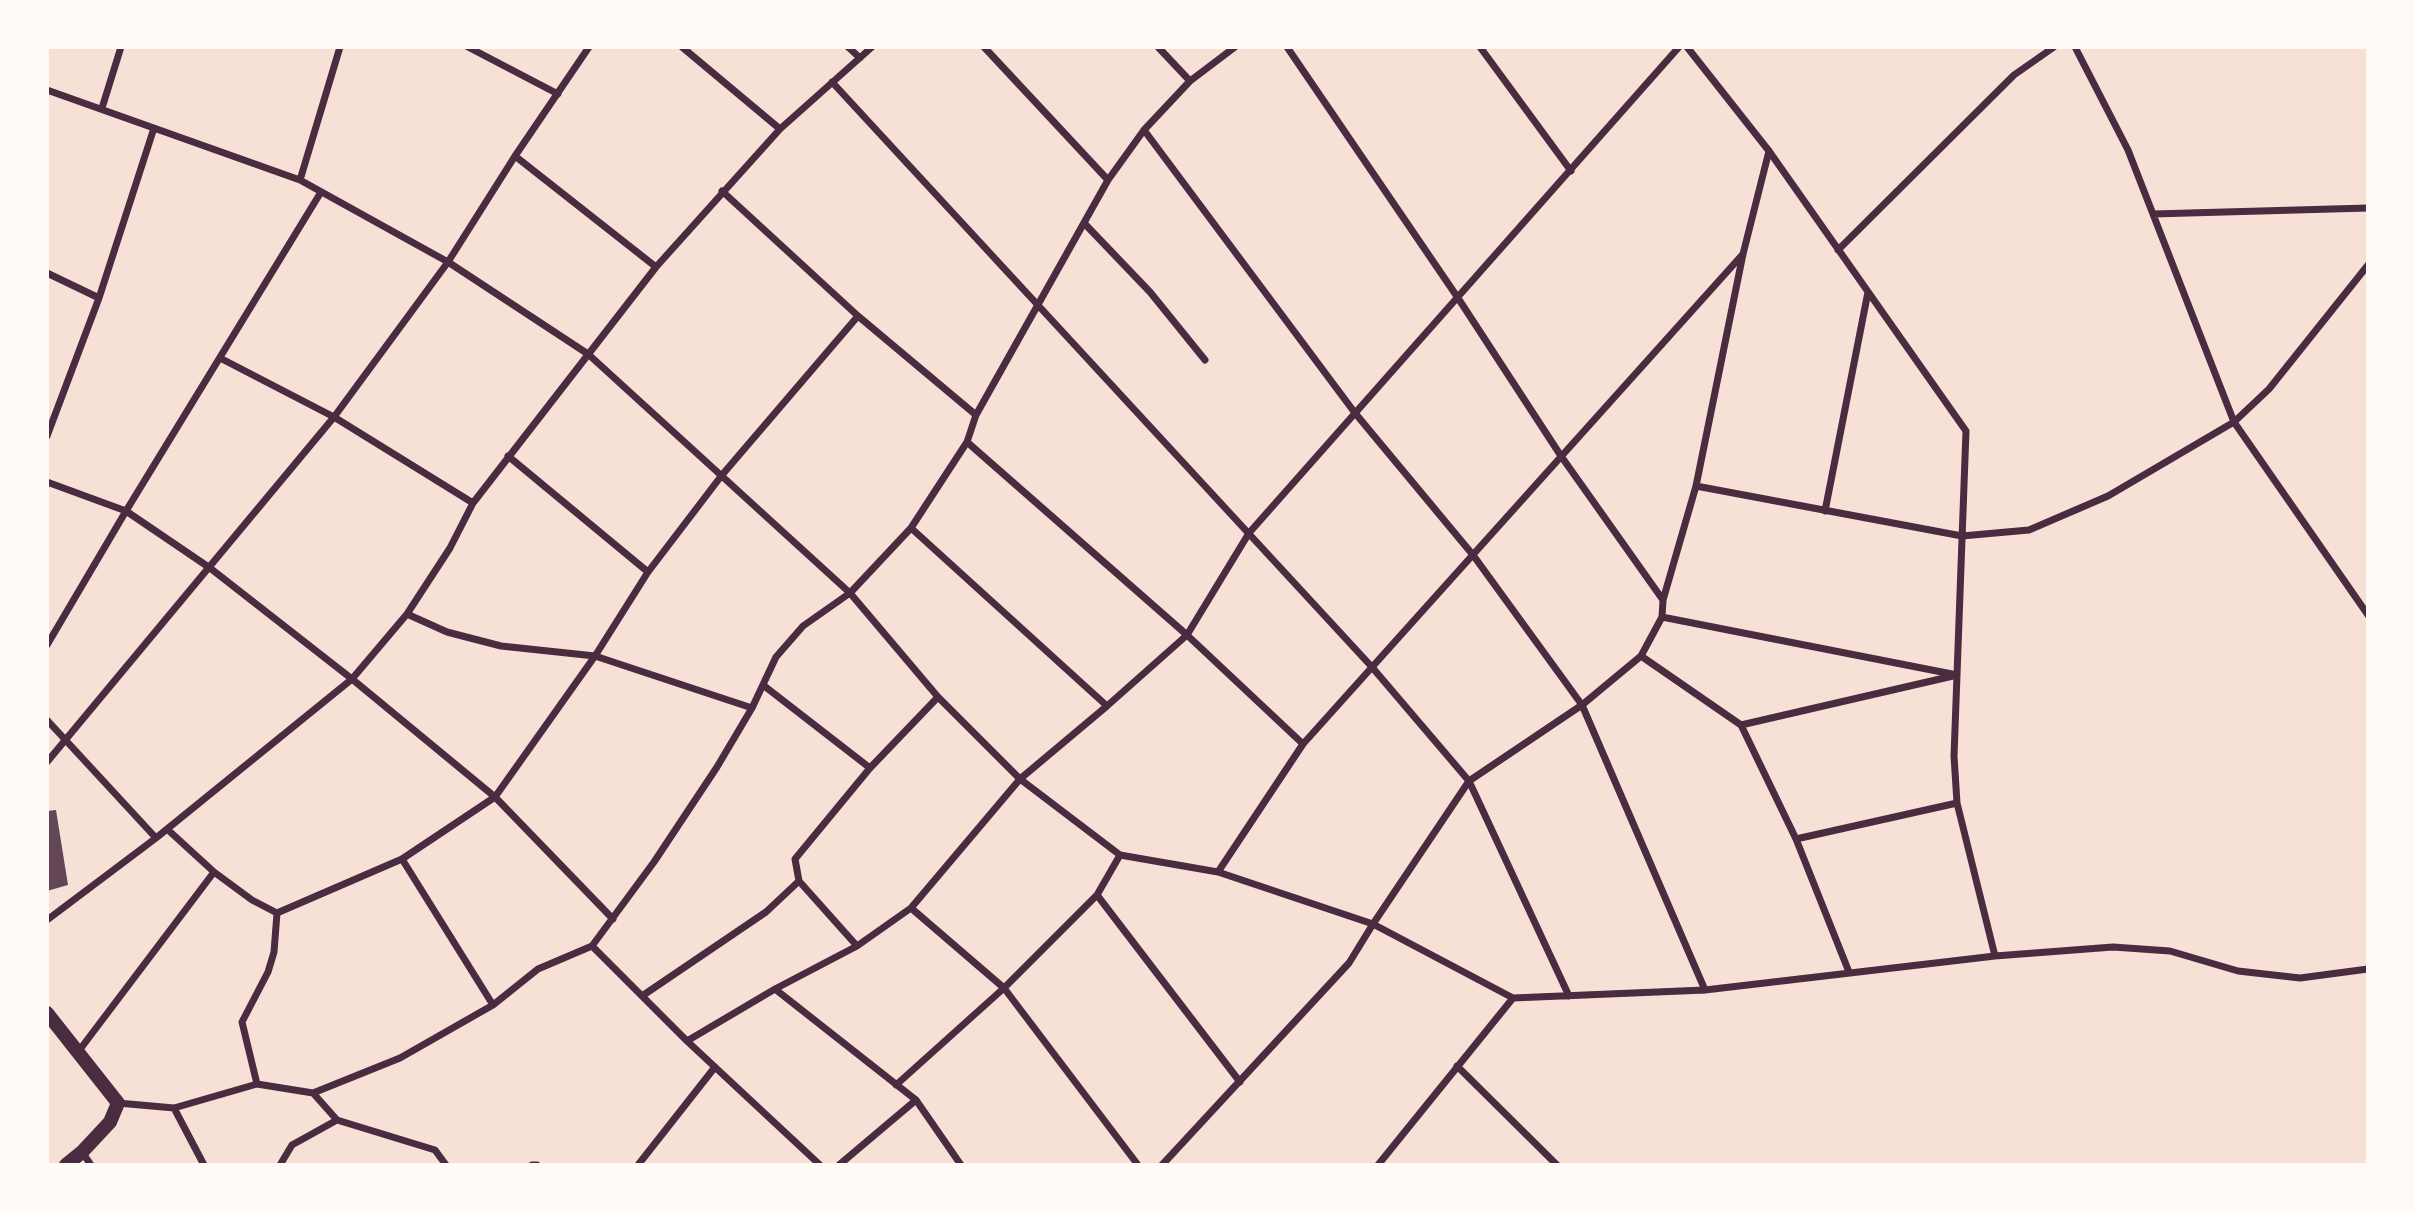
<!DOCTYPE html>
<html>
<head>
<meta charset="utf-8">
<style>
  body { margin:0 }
  #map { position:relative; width:2415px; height:1212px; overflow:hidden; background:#f7e1d7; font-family:Jost,sans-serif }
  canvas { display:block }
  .frame { position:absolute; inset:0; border:49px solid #fffaf5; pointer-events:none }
</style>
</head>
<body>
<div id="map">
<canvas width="2415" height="1212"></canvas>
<div class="frame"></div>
</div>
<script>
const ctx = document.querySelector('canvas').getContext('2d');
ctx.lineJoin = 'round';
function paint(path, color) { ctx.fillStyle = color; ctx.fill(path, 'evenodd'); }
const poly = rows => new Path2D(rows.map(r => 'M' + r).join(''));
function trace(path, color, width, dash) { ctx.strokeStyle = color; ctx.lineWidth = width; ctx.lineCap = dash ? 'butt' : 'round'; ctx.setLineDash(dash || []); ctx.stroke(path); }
paint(poly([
  [56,810,68,885,47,891,47,811]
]), '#644757');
trace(poly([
  [468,47,558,94],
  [682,47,780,129],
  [848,47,860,58],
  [984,47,1108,180],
  [1158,47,1190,81],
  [1287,47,1458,298,1561,456,1663,600],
  [1480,47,1571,171],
  [1687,47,1769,151,1966,431,1954,756,1957,803,1995,956],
  [2075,47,2128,150,2234,422,2368,615],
  [832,82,1371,666,1469,781,1569,996],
  [47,90,300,180,448,262,588,354,850,593,938,697,1020,779,1120,855,1218,872,1373,924,1513,998],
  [102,108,121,47],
  [1144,130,1355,413,1473,555,1582,705,1705,990],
  [515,156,656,267],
  [300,180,340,47],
  [722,191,858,316,976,415],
  [2153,214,2368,208],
  [1084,223,1150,292,1205,360],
  [1838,250,2014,75,2054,47],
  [47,273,99,298],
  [220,358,334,417,473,503],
  [47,436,99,298,154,128],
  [967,442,1187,635,1303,744],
  [508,456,648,572],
  [47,482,126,511,210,568,352,679,495,797,613,919],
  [1696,486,1962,536,2029,530,2108,496,2234,422,2269,389,2368,265],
  [1825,511,1868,292],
  [911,528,1107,706],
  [407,614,447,632,501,646,595,656,752,708],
  [1662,617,1957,675],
  [47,645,126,511,321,192],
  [1641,656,1741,725,1796,839,1849,972],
  [763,685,870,768],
  [47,720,156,838],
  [1741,725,1953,676],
  [47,762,334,417,448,262,515,156,589,47],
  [167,829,214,872,252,900,277,913,402,859,495,797,595,656,648,572,722,475,858,316],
  [1796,839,1957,803],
  [402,859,493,1005],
  [1218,872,1303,744,1743,254],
  [799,881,857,946],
  [1097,895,1240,1082],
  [911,908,1004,988,1138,1165],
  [47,920,156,838,352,679,407,614,450,548,473,503,656,267,780,129,872,47],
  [592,946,687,1041,820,1165],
  [775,989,916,1100,961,1165],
  [642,996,766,912,799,881,795,859,870,768,938,697],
  [687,1041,775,989,857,946,911,908,1020,779,1107,706,1187,635,1249,533,1679,47],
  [78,1052,214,872],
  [1457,1066,1557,1165],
  [257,1084,242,1022,268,972,274,952,277,913],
  [896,1085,1004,988,1097,895,1120,855],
  [313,1093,337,1120,435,1150,446,1165],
  [118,1103,174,1108,257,1084,313,1093,400,1058,493,1005,538,969,592,946,654,862,717,767,752,708,776,657,803,626,850,593,911,528,967,442,976,415,1108,180,1144,130,1190,81,1235,47],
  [174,1108,204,1165],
  [82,1152,91,1165],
  [280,1165,292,1145,337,1120],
  [532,1165,537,1165],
  [638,1165,715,1067],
  [839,1165,916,1100],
  [1162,1165,1349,963,1373,924,1469,781,1582,705,1641,656,1662,617,1663,600,1696,486,1743,254,1769,151],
  [1378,1165,1513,998,1705,990,1995,956,2113,947,2170,951,2238,971,2300,978,2368,969]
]), '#4a2c40', 7);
trace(poly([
  [47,1013,118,1103,110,1122,82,1152,66,1165]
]), '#4a2c40', 14);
</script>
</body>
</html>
